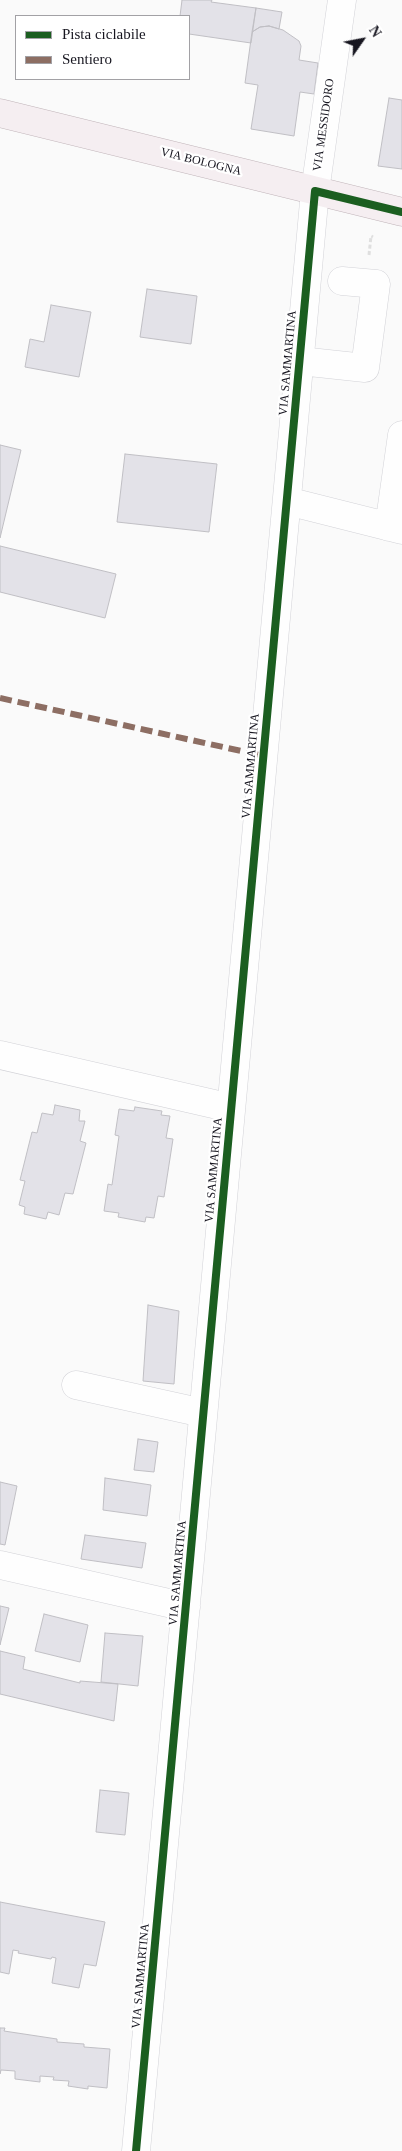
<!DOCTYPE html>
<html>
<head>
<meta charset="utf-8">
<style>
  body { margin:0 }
  #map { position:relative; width:402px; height:2151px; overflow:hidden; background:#fafafa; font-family:"Times New Roman",serif }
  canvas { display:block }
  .legend { position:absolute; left:15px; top:15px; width:175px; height:65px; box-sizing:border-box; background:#fff; border:1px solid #a2a1a5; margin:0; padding:6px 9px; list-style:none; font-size:15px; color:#16151f }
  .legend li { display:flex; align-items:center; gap:10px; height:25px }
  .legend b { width:25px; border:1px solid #a2a1a5 }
  .north { position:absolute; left:337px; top:15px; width:50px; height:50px; -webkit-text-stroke:4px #fff; paint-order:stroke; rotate:57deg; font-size:14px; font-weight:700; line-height:20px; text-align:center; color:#16151f }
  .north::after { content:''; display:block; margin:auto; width:18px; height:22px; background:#16151f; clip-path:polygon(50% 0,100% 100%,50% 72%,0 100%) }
</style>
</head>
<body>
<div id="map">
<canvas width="402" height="2151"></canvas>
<ul class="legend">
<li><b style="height:6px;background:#1b5e20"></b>Pista ciclabile</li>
<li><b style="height:6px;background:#8d6e63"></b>Sentiero</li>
</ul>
<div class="north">N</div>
</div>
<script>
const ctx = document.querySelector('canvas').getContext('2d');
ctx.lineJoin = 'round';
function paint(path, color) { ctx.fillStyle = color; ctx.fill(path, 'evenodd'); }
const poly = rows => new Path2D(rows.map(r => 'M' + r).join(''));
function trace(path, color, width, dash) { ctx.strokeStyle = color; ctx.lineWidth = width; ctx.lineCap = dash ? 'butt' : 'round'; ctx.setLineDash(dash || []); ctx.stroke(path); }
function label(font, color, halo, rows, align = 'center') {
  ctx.font = font + ' "Times New Roman",serif'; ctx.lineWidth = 4.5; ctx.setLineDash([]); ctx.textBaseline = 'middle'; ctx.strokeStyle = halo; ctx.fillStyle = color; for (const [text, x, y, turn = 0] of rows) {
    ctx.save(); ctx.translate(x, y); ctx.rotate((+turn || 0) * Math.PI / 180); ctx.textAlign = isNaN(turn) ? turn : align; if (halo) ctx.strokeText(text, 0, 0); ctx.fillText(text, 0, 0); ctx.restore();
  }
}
const building = poly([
  [182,0,212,0,211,2,256,8,251,43,189,34,189,16,180,16,182,0],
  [256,8,282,12,279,29,269,26,260,27,252,32,256,8],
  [269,26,283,30,299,41,301,46,299,60,318,63,314,94,300,92,294,136,251,129,258,85,245,83,252,32,260,27,269,26],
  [389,98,402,100,402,169,378,166,389,98],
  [147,289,197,296,191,344,140,337,147,289],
  [51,305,91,312,79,377,25,367,30,339,44,342,51,305],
  [0,445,21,450,0,538,0,445],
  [125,454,217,464,209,532,117,522,125,454],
  [0,546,116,574,105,618,0,592,0,546],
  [55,1105,80,1110,79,1121,85,1121,80,1141,86,1143,73,1194,65,1193,59,1215,48,1212,46,1219,24,1214,25,1207,19,1205,25,1181,20,1180,32,1132,37,1133,42,1113,53,1115,55,1105],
  [135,1107,162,1111,161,1115,170,1116,166,1138,173,1139,164,1197,158,1196,154,1218,146,1217,145,1222,118,1217,119,1213,104,1211,108,1184,112,1185,119,1136,115,1135,119,1109,134,1111,135,1107],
  [148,1305,179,1311,174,1384,143,1381,148,1305],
  [138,1439,158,1442,154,1472,134,1470,138,1439],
  [105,1478,151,1485,147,1516,103,1510,105,1478],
  [0,1482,17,1486,5,1545,0,1544,0,1482],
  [85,1535,146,1543,142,1568,81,1559,85,1535],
  [0,1606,9,1608,0,1645,0,1606],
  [44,1614,88,1625,80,1662,35,1651,44,1614],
  [105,1633,143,1636,138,1686,101,1682,105,1633],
  [0,1651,25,1657,23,1669,80,1683,80,1681,118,1684,114,1721,0,1694,0,1651],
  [100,1790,129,1793,125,1835,96,1832,100,1790],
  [0,1902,105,1922,96,1966,84,1964,79,1988,52,1983,56,1958,52,1957,51,1959,18,1953,19,1951,13,1950,9,1974,0,1972,0,1902],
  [0,2028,5,2028,4,2031,57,2039,57,2042,84,2044,84,2047,110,2049,107,2088,88,2086,88,2089,68,2086,69,2081,53,2080,54,2077,40,2076,40,2082,15,2079,15,2071,1,2070,0,2074,0,2028]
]);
paint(building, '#e3e2e8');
trace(building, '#c0bfc4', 1);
const minor = poly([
  [300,361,365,368,376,284,342,281],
  [287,501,402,530],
  [389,527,402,435],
  [0,1055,231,1108],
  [76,1385,203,1413],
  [0,1565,186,1607],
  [136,2151,315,191,342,0]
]);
const major = poly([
  [0,113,402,212]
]);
trace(minor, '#d2d2d7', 29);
trace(major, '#c0b4b9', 29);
trace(poly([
  [369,255,371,236,373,237]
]), '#dfdfdf', 3, [4, 2.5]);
trace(minor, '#fefefe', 28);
trace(major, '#f5eef1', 28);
trace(poly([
  [0,698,264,756]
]), '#8d6e63', 6, [12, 6]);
trace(poly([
  [136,2151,315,191,402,212]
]), '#1b5e20', 8);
label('12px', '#16151f', '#fff', [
  ["VIA MESSIDORO",324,125,-82],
  ["VIA BOLOGNA",201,162,14],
  ["VIA SAMMARTINA",288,363,-85],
  ["VIA SAMMARTINA",251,766,-85],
  ["VIA SAMMARTINA",214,1170,-85],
  ["VIA SAMMARTINA",178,1573,-85],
  ["VIA SAMMARTINA",141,1976,-85]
]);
</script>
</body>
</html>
